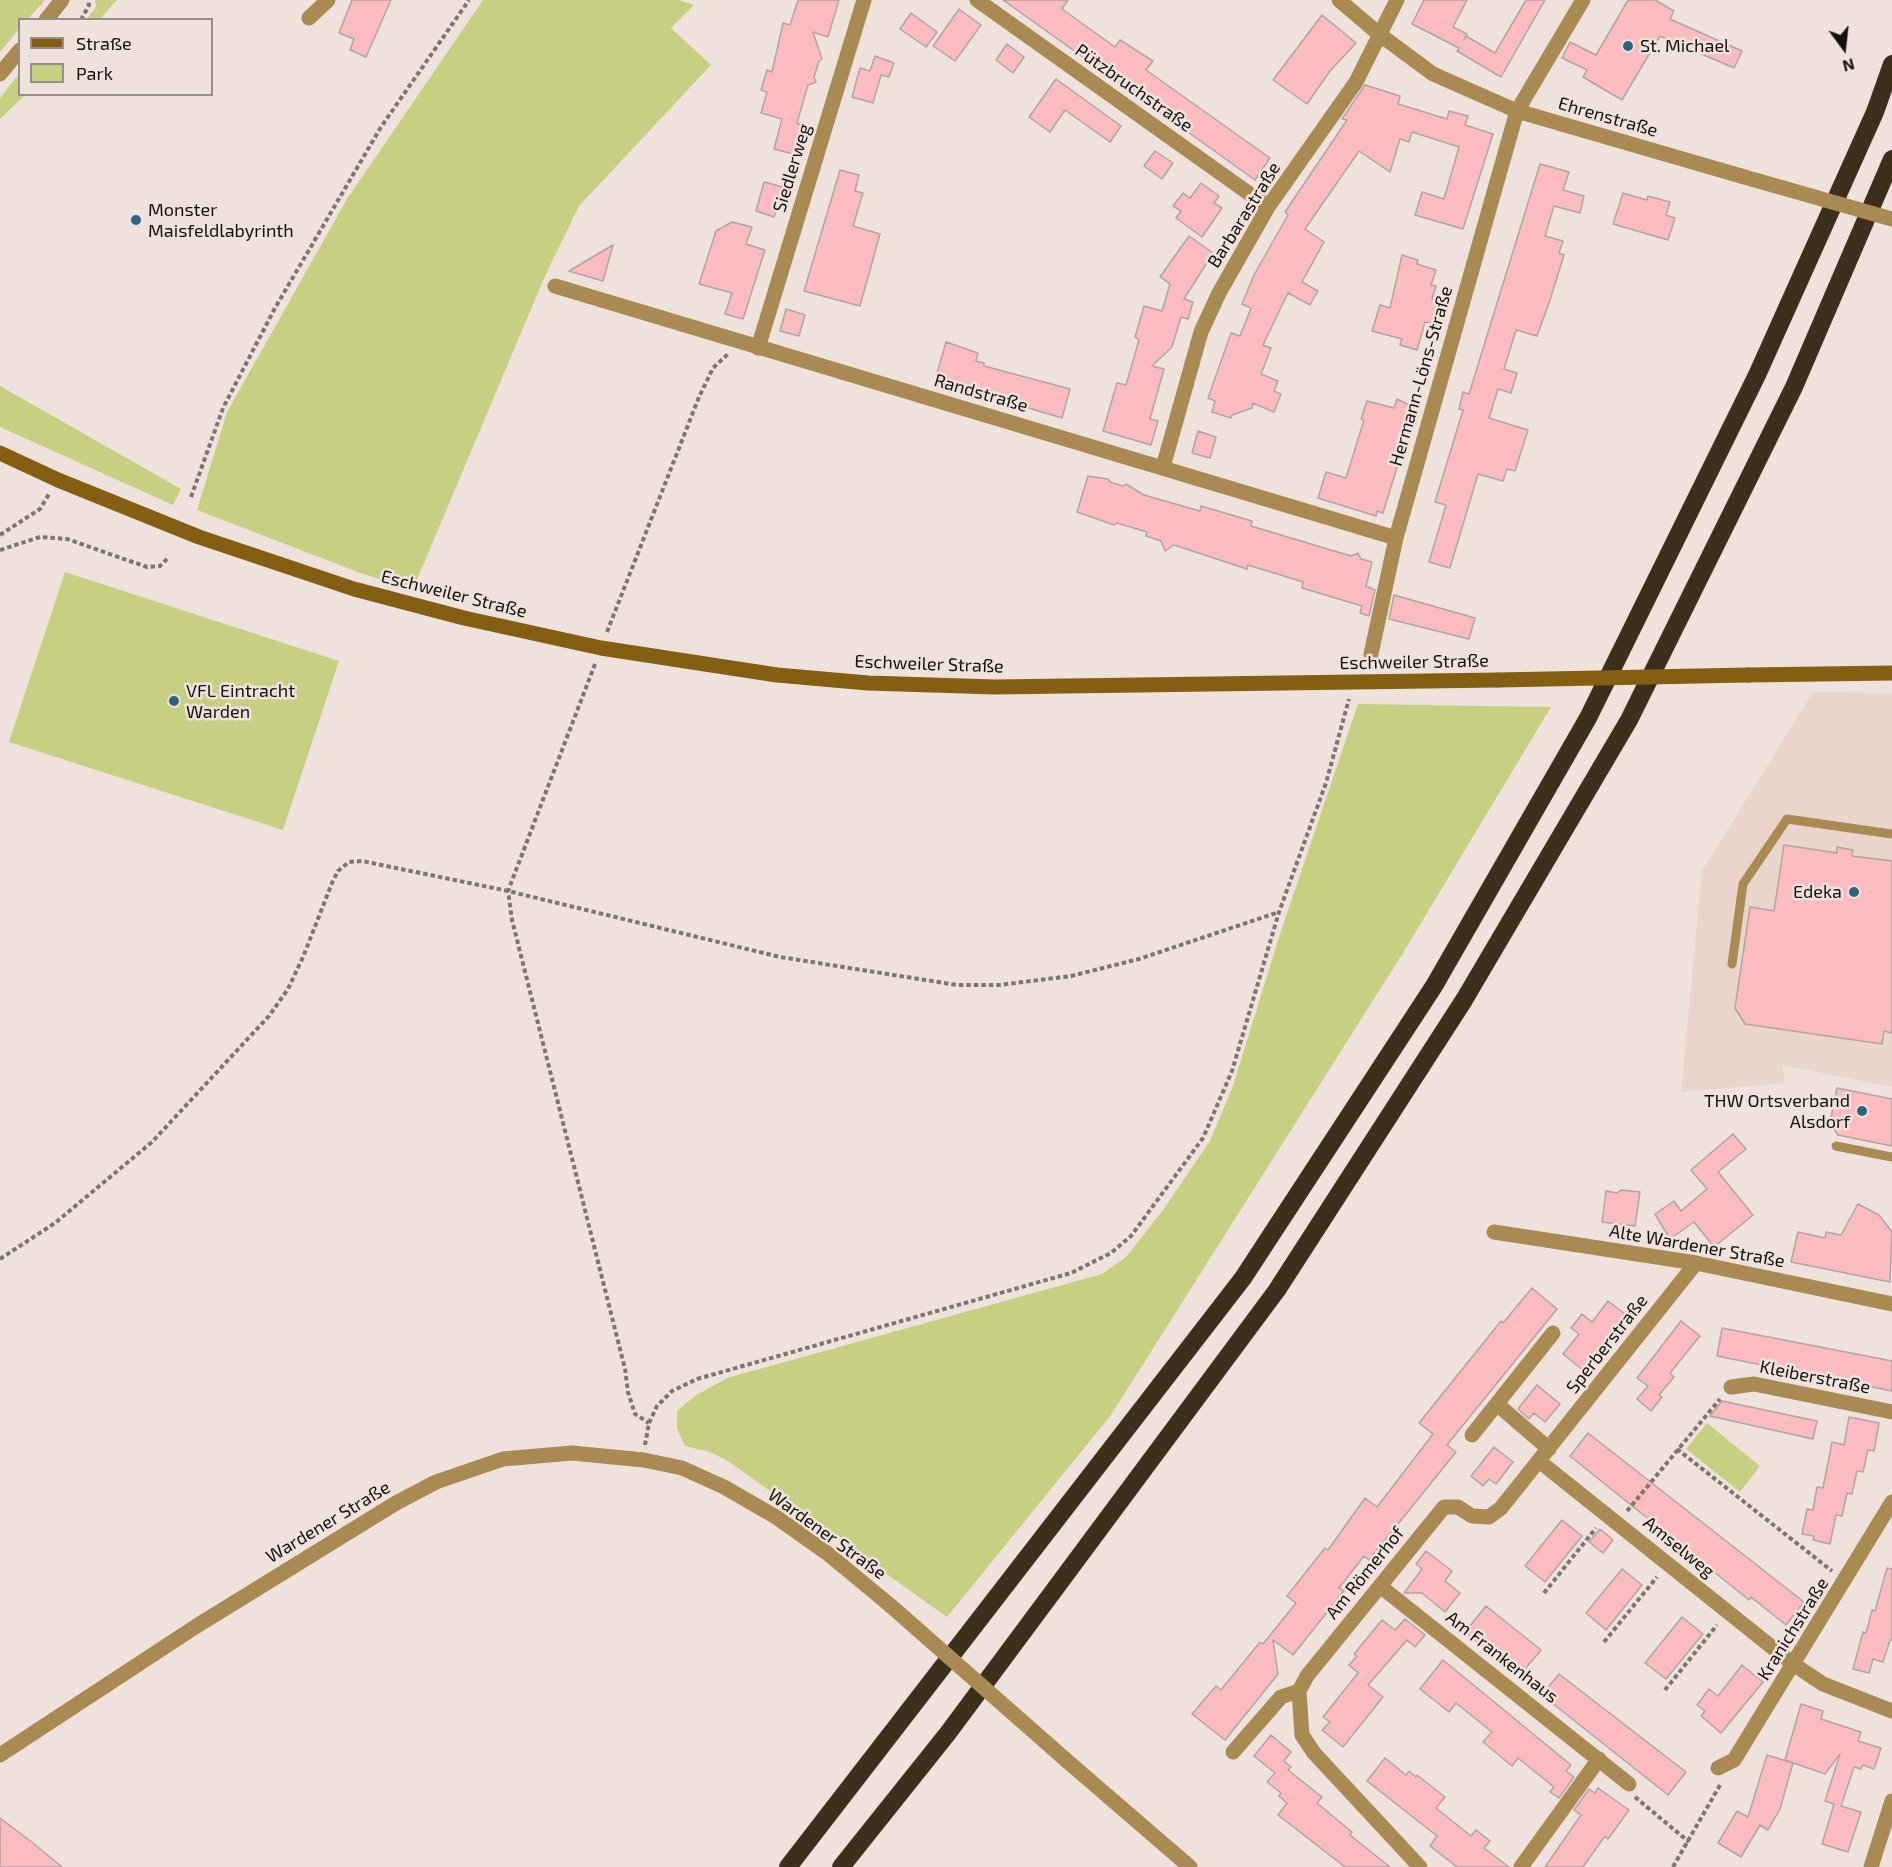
<!DOCTYPE html>
<html>
<head>
<meta charset="utf-8">
<style>
  body { margin:0 }
  #map { position:relative; width:1892px; height:1867px; overflow:hidden; background:#efe2dc; font-family:"Exo 2",sans-serif }
  canvas { display:block }
  .legend { position:absolute; left:18px; top:18px; width:195px; height:78px; box-sizing:border-box; background:#efe2dc; border:2px solid #978e8a; margin:0; padding:8px 10px; list-style:none; font-size:18px; color:#14100e }
  .legend li { display:flex; align-items:center; gap:12px; height:30px }
  .legend b { width:30px; border:2px solid #978e8a }
  .north { position:absolute; left:1814px; top:18px; width:60px; height:60px; -webkit-text-stroke:4px #efe2dc; paint-order:stroke; rotate:165deg; font-size:16px; font-weight:700; line-height:24px; text-align:center; color:#14100e }
  .north::after { content:''; display:block; margin:auto; width:21px; height:27px; background:#14100e; clip-path:polygon(50% 0,100% 100%,50% 72%,0 100%) }
</style>
</head>
<body>
<div id="map">
<canvas width="1892" height="1867"></canvas>
<ul class="legend">
<li><b style="height:8px;background:#845f13"></b>Straße</li>
<li><b style="height:16px;background:#c7d082"></b>Park</li>
</ul>
<div class="north">N</div>
</div>
<script>
const ctx = document.querySelector('canvas').getContext('2d');
ctx.lineJoin = 'round';
function paint(path, color) { ctx.fillStyle = color; ctx.fill(path, 'evenodd'); }
const poly = rows => new Path2D(rows.map(r => 'M' + r).join(''));
function trace(path, color, width, dash) { ctx.strokeStyle = color; ctx.lineWidth = width; ctx.lineCap = dash ? 'butt' : 'round'; ctx.setLineDash(dash || []); ctx.stroke(path); }
function label(font, color, halo, rows, align = 'center') {
  ctx.font = font + ' "Exo 2",sans-serif'; ctx.lineWidth = 5; ctx.setLineDash([]); ctx.textBaseline = 'middle'; ctx.strokeStyle = halo; ctx.fillStyle = color; for (const [text, x, y, turn = 0] of rows) {
    ctx.save(); ctx.translate(x, y); ctx.rotate((+turn || 0) * Math.PI / 180); ctx.textAlign = isNaN(turn) ? turn : align; if (halo) ctx.strokeText(text, 0, 0); ctx.fillText(text, 0, 0); ctx.restore();
  }
}
paint(poly([
  [1813,692,1892,693,1892,1087,1782,1065,1785,1083,1681,1092,1702,871]
]), '#e9d5cc');
paint(poly([
  [0,0,45,0,28,19,20,20,19,29,0,52],
  [95,0,117,0,100,19,87,19,96,7],
  [483,0,679,0,694,5,671,28,711,65,579,206,545,276,413,589,363,574,197,510,227,412,347,199],
  [19,74,20,94,25,95,0,119,0,98],
  [0,386,181,489,173,505,0,427],
  [65,572,339,661,283,830,9,742],
  [1358,704,1551,707,1403,953,1111,1415,947,1617,728,1461,710,1452,685,1446,677,1429,677,1411,695,1396,727,1378,1102,1274,1126,1257,1163,1210,1210,1141,1233,1086,1279,937],
  [1707,1423,1760,1466,1740,1492,1686,1449]
]), '#c7d082');
const building = poly([
  [352,0,391,0,366,57,350,50,354,39,339,33,352,0],
  [798,0,839,0,828,37,813,32,822,59,819,61,814,77,816,82,808,85,797,123,802,125,793,154,774,149,782,119,761,113,767,92,761,90,767,70,772,72,783,23,790,25,798,0],
  [1003,0,1068,0,1062,9,1115,47,1120,40,1153,61,1146,70,1270,158,1255,180,1003,0],
  [1424,0,1467,0,1453,27,1467,34,1464,40,1466,36,1495,53,1526,0,1545,0,1501,77,1457,51,1459,48,1412,24,1424,0],
  [1628,0,1655,0,1674,11,1670,19,1742,51,1734,68,1660,36,1622,100,1583,77,1587,70,1562,58,1570,42,1596,55,1628,0],
  [959,9,981,25,955,61,933,46,959,9],
  [911,13,937,32,926,47,900,29,911,13],
  [1322,15,1356,43,1330,71,1307,104,1273,80,1322,15],
  [1007,44,1024,57,1013,73,996,60,1007,44],
  [875,56,894,63,889,77,881,75,873,103,852,97,860,68,870,71,875,56],
  [1056,79,1121,126,1110,142,1065,110,1050,132,1029,117,1056,79],
  [1365,85,1400,96,1398,104,1447,119,1449,111,1468,116,1465,125,1493,134,1463,229,1415,215,1422,192,1444,199,1459,147,1412,132,1409,142,1400,139,1390,172,1359,151,1305,229,1324,242,1302,282,1318,291,1310,305,1288,293,1263,345,1271,348,1261,374,1278,381,1274,391,1281,394,1274,412,1253,403,1252,408,1232,415,1231,418,1212,412,1215,401,1208,398,1231,333,1240,336,1251,308,1242,304,1254,275,1288,215,1285,212,1347,120,1342,119,1365,85],
  [1155,151,1173,163,1162,179,1144,166,1155,151],
  [1540,164,1569,172,1563,190,1584,196,1580,213,1554,206,1545,236,1563,241,1559,253,1564,255,1549,303,1537,336,1516,330,1504,369,1517,373,1511,393,1498,389,1489,418,1528,430,1515,471,1507,469,1503,481,1478,474,1450,568,1429,562,1446,505,1435,502,1463,410,1459,409,1463,392,1469,394,1540,164],
  [840,170,859,175,855,191,863,193,853,226,880,234,860,306,804,291,840,170],
  [764,182,783,187,774,217,756,211,764,182],
  [1201,183,1219,196,1214,203,1222,208,1202,237,1176,218,1181,211,1173,206,1183,193,1190,198,1201,183],
  [1623,193,1647,200,1648,196,1670,202,1666,215,1675,218,1668,240,1613,224,1623,193],
  [732,222,752,227,746,244,765,250,743,319,725,314,732,293,699,284,716,231,732,222],
  [1189,236,1213,253,1184,299,1193,302,1188,319,1181,317,1172,347,1152,366,1164,369,1150,419,1158,421,1151,445,1103,431,1117,383,1126,385,1139,340,1135,337,1144,306,1162,311,1170,284,1160,277,1189,236],
  [613,245,603,281,569,271,613,245],
  [1402,255,1418,260,1417,264,1436,270,1431,285,1436,286,1432,299,1444,303,1438,325,1425,322,1417,350,1400,345,1402,339,1372,331,1380,305,1390,308,1402,255],
  [786,309,805,315,799,336,780,331,786,309],
  [946,342,978,353,976,361,984,363,984,366,1070,389,1062,418,935,380,946,342],
  [1397,399,1411,406,1398,453,1401,454,1383,513,1377,511,1376,516,1318,498,1326,472,1346,478,1364,420,1361,419,1367,401,1394,408,1397,399],
  [1198,431,1216,437,1210,458,1192,453,1198,431],
  [1088,476,1108,479,1110,482,1123,486,1126,484,1144,495,1200,511,1201,506,1252,521,1251,526,1351,556,1358,553,1361,559,1372,562,1366,586,1375,590,1369,616,1360,613,1362,606,1302,588,1303,582,1248,565,1247,569,1174,545,1165,551,1161,541,1146,536,1147,532,1117,523,1114,525,1077,512,1088,476],
  [1394,595,1475,618,1469,639,1389,619,1394,595],
  [1784,845,1837,853,1837,847,1853,850,1852,856,1892,861,1892,1033,1884,1031,1882,1044,1745,1024,1735,1008,1750,907,1774,911,1784,845],
  [1837,1088,1892,1099,1892,1146,1838,1135,1830,1123,1837,1088],
  [1733,1134,1746,1149,1718,1172,1753,1215,1714,1247,1694,1222,1670,1239,1655,1214,1674,1201,1681,1211,1707,1189,1691,1170,1733,1134],
  [1621,1190,1640,1192,1635,1226,1602,1222,1606,1191,1617,1193,1621,1190],
  [1858,1204,1879,1215,1892,1232,1890,1282,1791,1262,1798,1232,1825,1238,1826,1232,1841,1235,1858,1204],
  [1532,1288,1557,1309,1447,1445,1456,1452,1369,1560,1364,1556,1339,1588,1344,1591,1293,1655,1273,1640,1278,1674,1225,1740,1192,1714,1216,1686,1221,1690,1260,1642,1263,1644,1296,1603,1287,1596,1325,1548,1328,1550,1365,1498,1377,1507,1433,1434,1419,1423,1501,1321,1503,1323,1532,1288],
  [1608,1301,1629,1317,1584,1371,1563,1354,1579,1334,1571,1328,1582,1314,1592,1322,1608,1301],
  [1681,1321,1700,1336,1670,1373,1674,1377,1659,1395,1662,1397,1651,1411,1637,1399,1648,1386,1637,1378,1681,1321],
  [1722,1328,1892,1361,1892,1391,1717,1356,1722,1328],
  [1537,1385,1560,1404,1545,1422,1534,1413,1529,1419,1518,1409,1537,1385],
  [1722,1401,1817,1421,1813,1439,1710,1416,1722,1401],
  [1849,1417,1879,1423,1874,1451,1868,1450,1863,1472,1857,1471,1852,1494,1847,1493,1842,1516,1836,1515,1830,1544,1813,1540,1814,1536,1802,1534,1807,1509,1813,1510,1817,1487,1823,1488,1832,1442,1844,1445,1849,1417],
  [1588,1433,1804,1602,1786,1625,1751,1597,1749,1600,1570,1456,1588,1433],
  [1494,1447,1513,1462,1496,1484,1489,1479,1483,1486,1471,1476,1494,1447],
  [1562,1520,1582,1536,1545,1582,1525,1566,1562,1520],
  [1600,1529,1613,1540,1603,1553,1589,1542,1600,1529],
  [1426,1551,1452,1571,1445,1581,1460,1593,1445,1612,1422,1593,1404,1593,1422,1569,1416,1564,1426,1551],
  [1887,1568,1892,1569,1892,1640,1890,1640,1883,1662,1873,1659,1869,1673,1853,1669,1863,1632,1866,1633,1872,1610,1875,1611,1887,1568],
  [1622,1569,1642,1585,1606,1630,1586,1613,1622,1569],
  [1486,1606,1541,1650,1519,1676,1465,1632,1486,1606],
  [1682,1617,1703,1634,1666,1679,1645,1663,1682,1617],
  [1405,1619,1425,1635,1415,1647,1407,1640,1368,1685,1383,1697,1343,1747,1322,1730,1330,1722,1323,1717,1358,1673,1349,1665,1357,1656,1354,1654,1382,1620,1395,1630,1405,1619],
  [1443,1660,1571,1765,1566,1771,1574,1777,1559,1798,1550,1792,1554,1787,1518,1758,1512,1766,1483,1742,1492,1732,1456,1703,1449,1712,1420,1689,1443,1660],
  [1742,1665,1763,1682,1721,1733,1701,1716,1705,1711,1697,1705,1709,1689,1718,1696,1742,1665],
  [1559,1674,1686,1772,1668,1795,1542,1695,1559,1674],
  [1801,1704,1823,1711,1821,1719,1861,1732,1858,1741,1881,1748,1874,1769,1863,1765,1861,1769,1854,1767,1841,1806,1861,1812,1848,1852,1822,1844,1834,1804,1825,1801,1840,1754,1825,1774,1785,1760,1801,1704],
  [1271,1735,1291,1752,1284,1761,1291,1767,1288,1770,1322,1797,1317,1803,1352,1832,1350,1835,1390,1867,1345,1867,1278,1815,1287,1803,1279,1796,1281,1793,1267,1782,1275,1773,1254,1756,1271,1735],
  [1767,1755,1793,1763,1780,1809,1768,1830,1760,1825,1741,1857,1718,1843,1737,1811,1748,1817,1767,1755],
  [1385,1758,1406,1775,1409,1771,1416,1777,1417,1775,1445,1797,1436,1808,1471,1836,1476,1830,1490,1841,1484,1848,1509,1867,1457,1867,1430,1846,1437,1836,1367,1781,1385,1758],
  [1598,1788,1629,1810,1608,1839,1605,1836,1583,1867,1545,1867,1581,1815,1574,1810,1589,1789,1595,1793,1598,1788],
  [0,1818,33,1843,62,1867,0,1867,0,1818]
]);
paint(building, '#fabbc1');
trace(building, '#b1a4a5', 1.5);
trace(poly([
  [81,20,89,5,88,0],
  [191,497,223,408,275,308,381,127,469,0],
  [0,535,40,509,49,494],
  [0,550,40,537,67,539,147,567,160,566,167,559],
  [607,632,699,397,713,368,728,354],
  [595,664,508,891,512,920,625,1369,628,1392,635,1414,649,1423],
  [0,1259,55,1223,152,1142,269,1016,288,989,303,957,332,883,338,871,349,862,362,861,508,891,780,957,957,985,999,985,1071,976,1139,959,1279,912],
  [645,1445,649,1423,657,1406,672,1391,697,1379,1071,1273,1111,1253,1131,1236,1203,1138,1232,1071,1279,912,1326,783,1349,699],
  [1677,1449,1832,1571],
  [1627,1511,1720,1399],
  [1544,1593,1596,1528],
  [1604,1642,1657,1577],
  [1665,1690,1717,1625],
  [1635,1797,1689,1842],
  [1673,1867,1720,1785]
]), '#7d7571', 4, [4.5, 3]);
trace(poly([
  [1732,964,1743,884,1787,819,1892,834],
  [1836,1146,1892,1157]
]), '#a98a53', 9);
trace(poly([
  [977,0,1268,207],
  [1339,0,1379,34,1433,74,1517,111,1741,176],
  [309,18,328,0],
  [46,20,62,0],
  [0,74,20,50],
  [555,286,1396,538],
  [758,348,864,0],
  [1163,467,1201,332,1219,293,1268,207,1356,82,1397,0],
  [1371,654,1396,538,1517,111,1583,0],
  [1494,1232,1696,1263,1892,1304],
  [1731,1387,1754,1384,1892,1412],
  [1497,1404,1549,1449],
  [1472,1435,1553,1333],
  [1539,1461,1793,1664,1823,1684,1892,1711],
  [1380,1586,1629,1784],
  [1233,1752,1281,1697,1299,1691],
  [0,1755,195,1627,396,1503,436,1482,503,1459,572,1453,644,1460,682,1468,724,1487,776,1517,827,1553,891,1606],
  [1066,1760,1190,1867],
  [1718,1768,1734,1760,1892,1502],
  [1420,1867,1314,1753,1302,1735,1299,1691,1307,1676,1444,1507,1458,1507,1472,1516,1489,1517,1501,1508,1696,1263],
  [1521,1867,1599,1759],
  [1871,1867,1892,1801]
]), '#a98a53', 15);
trace(poly([
  [0,453,58,480,199,537,354,589,464,618,601,648,705,664,777,675,868,683,995,687,1498,680],
  [1748,675,1892,673]
]), '#845f13', 15);
trace(poly([
  [788,1867,1243,1278,1434,986,1588,718,1757,375,1875,112,1892,64],
  [841,1867,948,1733,1277,1290,1464,1000,1629,720,1794,387,1892,159]
]), '#3c301d', 18);
trace(poly([
  [1741,176,1892,219],
  [891,1606,1066,1760]
]), '#a98a53', 15);
trace(poly([
  [1498,680,1748,675]
]), '#845f13', 15);
for (const [x, y, r, color] of [
  [1628,46,6,"#30627f"],
  [136,220,6,"#30627f"],
  [174,701,6,"#30627f"],
  [1854,892,6,"#30627f"],
  [1862,1111,6,"#30627f"]
]) { const dot = new Path2D(); dot.arc(x, y, r, 0, 2 * Math.PI); ctx.fillStyle = color; ctx.fill(dot); trace(dot, '#efe2dc', 2); }
label('18px', '#14100e', '#efe2dc', [
  ["St. Michael",1640,46],
  ["Monster",148,210],
  ["Maisfeldlabyrinth",148,231],
  ["VFL Eintracht",186,691],
  ["Warden",186,712],
  ["Edeka",1842,892,"right"],
  ["THW Ortsverband",1850,1101,"right"],
  ["Alsdorf",1850,1122,"right"]
], 'left');
label('18px', '#14100e', '#efe2dc', [
  ["Pützbruchstraße",1134,88,35],
  ["Ehrenstraße",1608,117,16],
  ["Siedlerweg",792,168,-73],
  ["Barbarastraße",1244,215,-58],
  ["Hermann-Löns-Straße",1421,376,-74],
  ["Randstraße",981,393,16],
  ["Eschweiler Straße",454,594,14],
  ["Eschweiler Straße",1414,662,-1],
  ["Eschweiler Straße",929,664,2],
  ["Alte Wardener Straße",1697,1246,10],
  ["Sperberstraße",1607,1344,-52],
  ["Kleiberstraße",1815,1377,11],
  ["Wardener Straße",328,1522,-31],
  ["Wardener Straße",827,1534,36],
  ["Amselweg",1679,1547,39],
  ["Am Römerhof",1365,1573,-51],
  ["Kranichstraße",1793,1629,-58],
  ["Am Frankenhaus",1502,1657,38]
]);
</script>
</body>
</html>
